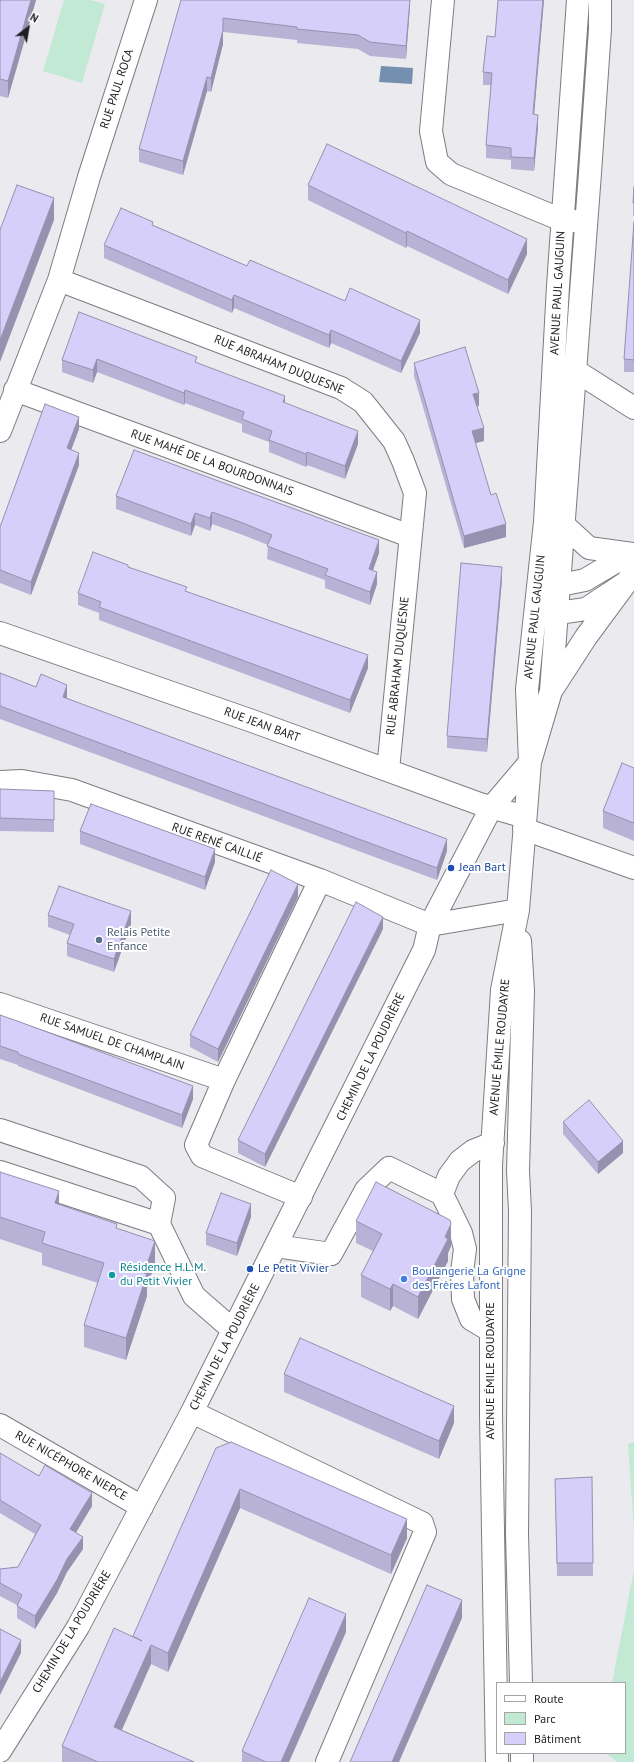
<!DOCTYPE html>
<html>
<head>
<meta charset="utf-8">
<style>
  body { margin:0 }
  #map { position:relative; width:634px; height:1762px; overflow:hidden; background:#ebeaef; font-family:"PT Sans",sans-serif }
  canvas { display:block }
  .legend { position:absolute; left:496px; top:1682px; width:130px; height:72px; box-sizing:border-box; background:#fff; border:1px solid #a5a5a6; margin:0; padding:5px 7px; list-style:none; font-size:12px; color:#1f1f21 }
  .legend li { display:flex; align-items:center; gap:8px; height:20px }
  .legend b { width:20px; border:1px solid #a5a5a6 }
  .north { position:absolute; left:8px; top:8px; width:40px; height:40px; -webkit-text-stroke:3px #fff; paint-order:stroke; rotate:31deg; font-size:11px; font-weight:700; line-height:16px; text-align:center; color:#1f1f21 }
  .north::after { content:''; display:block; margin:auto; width:14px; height:18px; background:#1f1f21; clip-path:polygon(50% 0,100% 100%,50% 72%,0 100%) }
</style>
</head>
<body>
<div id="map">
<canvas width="634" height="1762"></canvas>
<ul class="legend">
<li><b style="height:5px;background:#fff"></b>Route</li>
<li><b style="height:11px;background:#c1e9d3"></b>Parc</li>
<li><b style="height:11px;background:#d5cff9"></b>Bâtiment</li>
</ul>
<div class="north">N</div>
</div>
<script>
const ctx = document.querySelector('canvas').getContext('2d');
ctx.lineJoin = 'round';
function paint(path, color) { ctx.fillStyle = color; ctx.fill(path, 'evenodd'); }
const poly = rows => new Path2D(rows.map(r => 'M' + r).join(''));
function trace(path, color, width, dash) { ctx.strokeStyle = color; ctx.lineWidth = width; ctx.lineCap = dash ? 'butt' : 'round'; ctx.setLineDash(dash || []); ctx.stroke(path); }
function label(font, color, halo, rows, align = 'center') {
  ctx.font = font + ' "PT Sans",sans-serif'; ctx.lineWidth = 4; ctx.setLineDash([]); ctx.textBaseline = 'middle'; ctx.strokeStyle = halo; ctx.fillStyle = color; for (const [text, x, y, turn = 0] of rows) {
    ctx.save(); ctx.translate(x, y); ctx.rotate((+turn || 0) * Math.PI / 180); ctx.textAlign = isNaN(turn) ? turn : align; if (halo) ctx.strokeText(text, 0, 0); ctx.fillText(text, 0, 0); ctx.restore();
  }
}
paint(poly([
  [64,0,90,0,105,4,82,83,43,71],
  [634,1442,634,1531,628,1444],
  [634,1570,634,1762,618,1762,605,1753,625,1753,625,1683,612,1683]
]), '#c1e9d3');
paint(poly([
  [381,66,413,68,412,84,379,82]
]), '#758fb0');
const minor = poly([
  [443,0,431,131,437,162,451,174,562,220,574,221],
  [59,280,341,388,363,402,394,441,403,461,415,493,388,770],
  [576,371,634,408],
  [15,390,410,536],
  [0,431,59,280,89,177,146,0],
  [565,526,589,548,634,554],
  [549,592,560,585,585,580,629,554],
  [552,601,558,613,586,609,624,584],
  [0,633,255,722,480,804,525,817],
  [553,688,586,637,634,572],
  [0,782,22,781,72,790,320,880,430,925],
  [524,829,634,868],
  [430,925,518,910],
  [520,941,523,991,518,1171,520,1211,517,1534,521,1683],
  [0,1004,224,1080],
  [0,1130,141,1177,164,1198,159,1224],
  [0,1172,159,1224,194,1296,233,1330],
  [442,1194,449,1176,460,1161,473,1151,493,1143],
  [301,1197,202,1156,196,1145,224,1080,320,880],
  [276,1246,331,1254,366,1190,389,1168,442,1194,461,1233,465,1249,462,1272,463,1299,471,1319,491,1331],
  [192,1412,422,1523,425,1532,327,1762],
  [0,1425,142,1507],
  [0,1751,78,1627,192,1412,424,950,430,925,491,808,530,762,551,691,590,173,600,29,600,0],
  [522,1753,522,1762],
  [497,1762,491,1414,491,1165,502,990,518,910,530,762,527,689,545,522,558,286,578,0]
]);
trace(minor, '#7d7c80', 24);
trace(minor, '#fff', 22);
paint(poly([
  [0,0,36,0,8,98,0,96],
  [181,0,410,0,406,59,370,56,358,49,297,43,297,40,223,32,223,44,211,92,207,91,183,175,139,162,139,149],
  [498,0,544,0,534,114,538,127,534,171,511,169,511,160,486,158,486,145,491,85,483,85,483,72,495,37],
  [308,185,527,254,508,294,407,246,406,248,308,200],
  [634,187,634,216,633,216,633,203],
  [634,222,634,372,624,372,624,359],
  [153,225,247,266,345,301,420,333,401,373,331,343,329,348,234,308,232,313,104,258,104,245],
  [79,312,197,363,285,403,358,444,345,479,307,465,306,467,269,452,269,442,242,432,242,424,185,403,184,405,97,372,93,383,62,372,62,360],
  [414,363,479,406,477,406,484,441,475,443,491,495,506,537,464,548,414,376],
  [79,429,71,450,79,465,31,595,0,583,0,527],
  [134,450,379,553,373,570,377,584,370,605,325,588,325,580,267,559,268,545,243,535,212,524,210,531,195,525,191,536,116,509,116,496],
  [128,567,368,668,350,713,99,620,99,613,78,605,78,593],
  [502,579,487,752,447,748,447,736],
  [0,673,36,687,67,697,67,699,447,851,437,880,0,719],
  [634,768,634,841,603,828,603,811],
  [0,789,54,803,54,832,0,831],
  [80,831,215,862,205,890,80,844],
  [298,897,218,1062,190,1047,190,1035],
  [48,915,131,924,114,972,67,956,67,943,70,935,48,927],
  [383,929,265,1167,238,1153,238,1140],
  [0,1015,193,1099,182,1128,18,1066,18,1065,0,1059],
  [563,1122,623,1153,598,1174,563,1134],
  [0,1172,59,1204,117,1229,155,1263,147,1288,147,1296,126,1360,84,1347,84,1325,98,1283,42,1265,42,1253,0,1239],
  [251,1217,237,1256,206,1245,206,1233],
  [356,1221,451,1246,448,1253,448,1261,418,1319,393,1306,390,1311,361,1297,361,1275,373,1251,356,1243],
  [284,1374,454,1423,439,1459,284,1392],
  [216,1448,407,1538,391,1574,240,1508,168,1672,151,1664,122,1730,194,1762,62,1762,62,1746,133,1637],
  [0,1453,92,1506,76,1533,83,1549,67,1572,57,1593,35,1629,17,1618,17,1605,0,1596,0,1569,18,1567,35,1534,0,1513],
  [592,1477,593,1576,557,1576,555,1479],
  [346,1632,289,1762,242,1762,242,1751]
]), '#b7b2d6');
paint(poly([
  [31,0,36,0,8,98,8,81],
  [410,0,410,6,406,59,406,46],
  [543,0,544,0,533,127,533,114],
  [223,18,223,44,211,92,211,78],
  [207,77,207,91,183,175,183,161],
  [538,115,538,127,534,171,534,158],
  [54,198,54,220,0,362,0,340],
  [407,231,407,246,406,248,406,233],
  [527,239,527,254,508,294,508,280],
  [234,295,234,308,232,313,232,300],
  [420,320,420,333,401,373,401,361],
  [331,330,331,343,329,348,329,335],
  [97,359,97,372,93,383,93,370],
  [185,390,185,403,184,405,184,393],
  [479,393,479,406,473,407,473,394],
  [285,396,285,409,283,402],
  [79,417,79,429,67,461,67,448],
  [484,428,484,441,472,444,472,431],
  [358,431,358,444,345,479,345,466],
  [307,452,307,465,306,467,306,454],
  [79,453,79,465,31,595,31,582],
  [212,512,212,524,210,531,210,518],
  [195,513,195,525,191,536,191,524],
  [506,524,506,537,464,548,464,536],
  [379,540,379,553,369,581,369,569],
  [502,567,502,579,487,752,487,739],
  [377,572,377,584,370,605,370,592],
  [368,655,368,668,350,713,350,700],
  [67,685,67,697,63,710,63,697],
  [447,839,447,851,437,880,437,868],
  [215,849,215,862,205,890,205,877],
  [298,884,298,897,218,1062,218,1049],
  [131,911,131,924,114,972,114,959],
  [383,917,383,929,265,1167,265,1154],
  [193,1086,193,1099,182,1128,182,1115],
  [623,1141,623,1153,598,1174,598,1162],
  [59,1191,59,1213,55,1203],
  [251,1204,251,1217,237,1256,237,1243],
  [451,1224,451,1246,448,1253,448,1261,418,1319,418,1297,445,1237],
  [155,1241,155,1263,147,1288,147,1296,126,1360,126,1338,144,1273],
  [393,1284,393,1306,390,1311,390,1289],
  [454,1406,454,1423,439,1459,439,1441],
  [240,1489,240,1508,168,1672,168,1653],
  [92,1493,92,1506,70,1542,70,1529],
  [407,1519,407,1538,391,1574,391,1555],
  [83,1537,83,1549,67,1572,57,1593,35,1629,35,1616,67,1559],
  [462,1600,462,1618,399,1762,392,1762],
  [346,1614,346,1632,289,1762,281,1762],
  [21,1640,21,1653,0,1695,0,1682],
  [151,1645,151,1664,114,1747,114,1727]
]), '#9591ae');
const building = poly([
  [0,0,31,0,8,81,0,79,0,0],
  [181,0,410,0,406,46,370,42,358,35,297,29,297,27,223,18,223,30,211,78,207,77,183,161,139,149,181,0],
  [498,0,543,0,533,114,538,115,534,158,511,157,511,148,486,145,492,73,483,72,487,36,495,37,498,0],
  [327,144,527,239,508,280,407,231,406,233,308,185,327,144],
  [17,185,54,198,0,340,0,230,17,185],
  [634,187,634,203,633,203,634,187],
  [121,208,153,222,152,225,247,266,250,260,345,301,350,288,420,320,401,361,331,330,329,335,234,295,232,300,104,245,121,208],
  [634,222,634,360,624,359,634,222],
  [79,312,197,357,195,362,285,396,283,402,358,431,345,466,307,452,306,454,269,440,272,431,242,419,244,412,185,390,184,393,97,359,93,370,62,360,79,312],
  [465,347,479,393,473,394,484,428,472,431,491,495,496,493,506,524,464,536,414,363,465,347],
  [45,404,79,417,67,448,79,453,31,582,0,570,0,527,45,404],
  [134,450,379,540,369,569,377,572,370,592,325,575,328,569,267,546,272,535,243,523,212,512,210,518,195,513,191,524,116,496,134,450],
  [93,552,128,565,128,567,187,587,185,591,368,655,350,700,99,607,101,602,78,593,93,552],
  [461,563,502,567,487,739,447,736,461,563],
  [0,673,36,687,41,674,67,685,63,697,447,839,437,868,0,706,0,673],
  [622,763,634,768,634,823,603,811,622,763],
  [0,789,54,791,54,820,0,818,0,789],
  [91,804,215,849,205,877,80,831,91,804],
  [271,870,298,884,218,1049,190,1035,271,870],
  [59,886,131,911,114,959,67,943,74,924,48,915,59,886],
  [356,902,383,917,265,1154,238,1140,356,902],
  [0,1015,20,1022,193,1086,182,1115,18,1054,18,1052,0,1046,0,1015],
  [589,1100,623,1141,598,1162,563,1122,589,1100],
  [0,1172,59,1191,55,1203,117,1224,116,1228,155,1241,144,1273,147,1274,126,1338,84,1325,104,1263,42,1243,45,1232,0,1217,0,1172],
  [376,1182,450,1220,451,1224,445,1237,448,1239,418,1297,393,1284,390,1289,361,1275,382,1234,356,1221,376,1182],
  [221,1193,251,1204,237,1243,206,1233,221,1193],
  [300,1338,454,1406,439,1441,284,1374,300,1338],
  [231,1442,407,1519,391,1555,240,1489,168,1653,151,1645,114,1727,194,1762,98,1762,62,1746,114,1628,142,1641,133,1636,216,1448,231,1442],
  [0,1453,39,1476,45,1465,92,1493,70,1529,83,1537,67,1559,57,1580,35,1616,17,1606,22,1595,0,1583,0,1569,18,1567,41,1525,0,1500,0,1453],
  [592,1477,593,1563,557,1563,555,1479,592,1477],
  [427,1585,462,1600,392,1762,350,1762,427,1585],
  [309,1598,346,1614,281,1762,266,1762,242,1751,309,1598],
  [0,1629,21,1640,0,1682,0,1629]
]);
paint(building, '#d5cff9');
trace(building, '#9591ae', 1);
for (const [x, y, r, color] of [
  [451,868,4,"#1a4fb4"],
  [99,940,4,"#5c6f8a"],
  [250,1269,4,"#1a4fb4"],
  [112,1275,4,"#0f9aa8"],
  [404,1279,4,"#3f7fe0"]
]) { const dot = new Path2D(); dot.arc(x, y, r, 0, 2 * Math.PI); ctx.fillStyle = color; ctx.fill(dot); trace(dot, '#fff', 1.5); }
label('12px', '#1f1f21', '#fff', [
  ["RUE PAUL ROCA",117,89,-72],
  ["AVENUE PAUL GAUGUIN",558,293,-87],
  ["RUE ABRAHAM DUQUESNE",279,365,22],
  ["RUE MAHÉ DE LA BOURDONNAIS",212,463,20],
  ["AVENUE PAUL GAUGUIN",535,617,-84],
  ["RUE ABRAHAM DUQUESNE",398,666,-84],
  ["RUE JEAN BART",262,725,20],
  ["RUE RENÉ CAILLIÉ",217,843,20],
  ["RUE SAMUEL DE CHAMPLAIN",112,1042,19],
  ["AVENUE ÉMILE ROUDAYRE",500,1047,-85],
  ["CHEMIN DE LA POUDRIÈRE",371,1057,-64],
  ["CHEMIN DE LA POUDRIÈRE",225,1347,-63],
  ["AVENUE ÉMILE ROUDAYRE",491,1371,-90],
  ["RUE NICÉPHORE NIEPCE",71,1466,30],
  ["CHEMIN DE LA POUDRIÈRE",72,1632,-59]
]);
label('12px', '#164399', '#fff', [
  ["Jean Bart",459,868],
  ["Le Petit Vivier",258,1269]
], 'left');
label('12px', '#4e5e75', '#fff', [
  ["Relais Petite",107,933],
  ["Enfance",107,947]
], 'left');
label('12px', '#0d838f', '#fff', [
  ["Résidence H.L.M.",120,1268],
  ["du Petit Vivier",120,1282]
], 'left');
label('12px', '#366cbe', '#fff', [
  ["Boulangerie La Grigne",412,1272],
  ["des Frères Lafont",412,1286]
], 'left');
</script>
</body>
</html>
